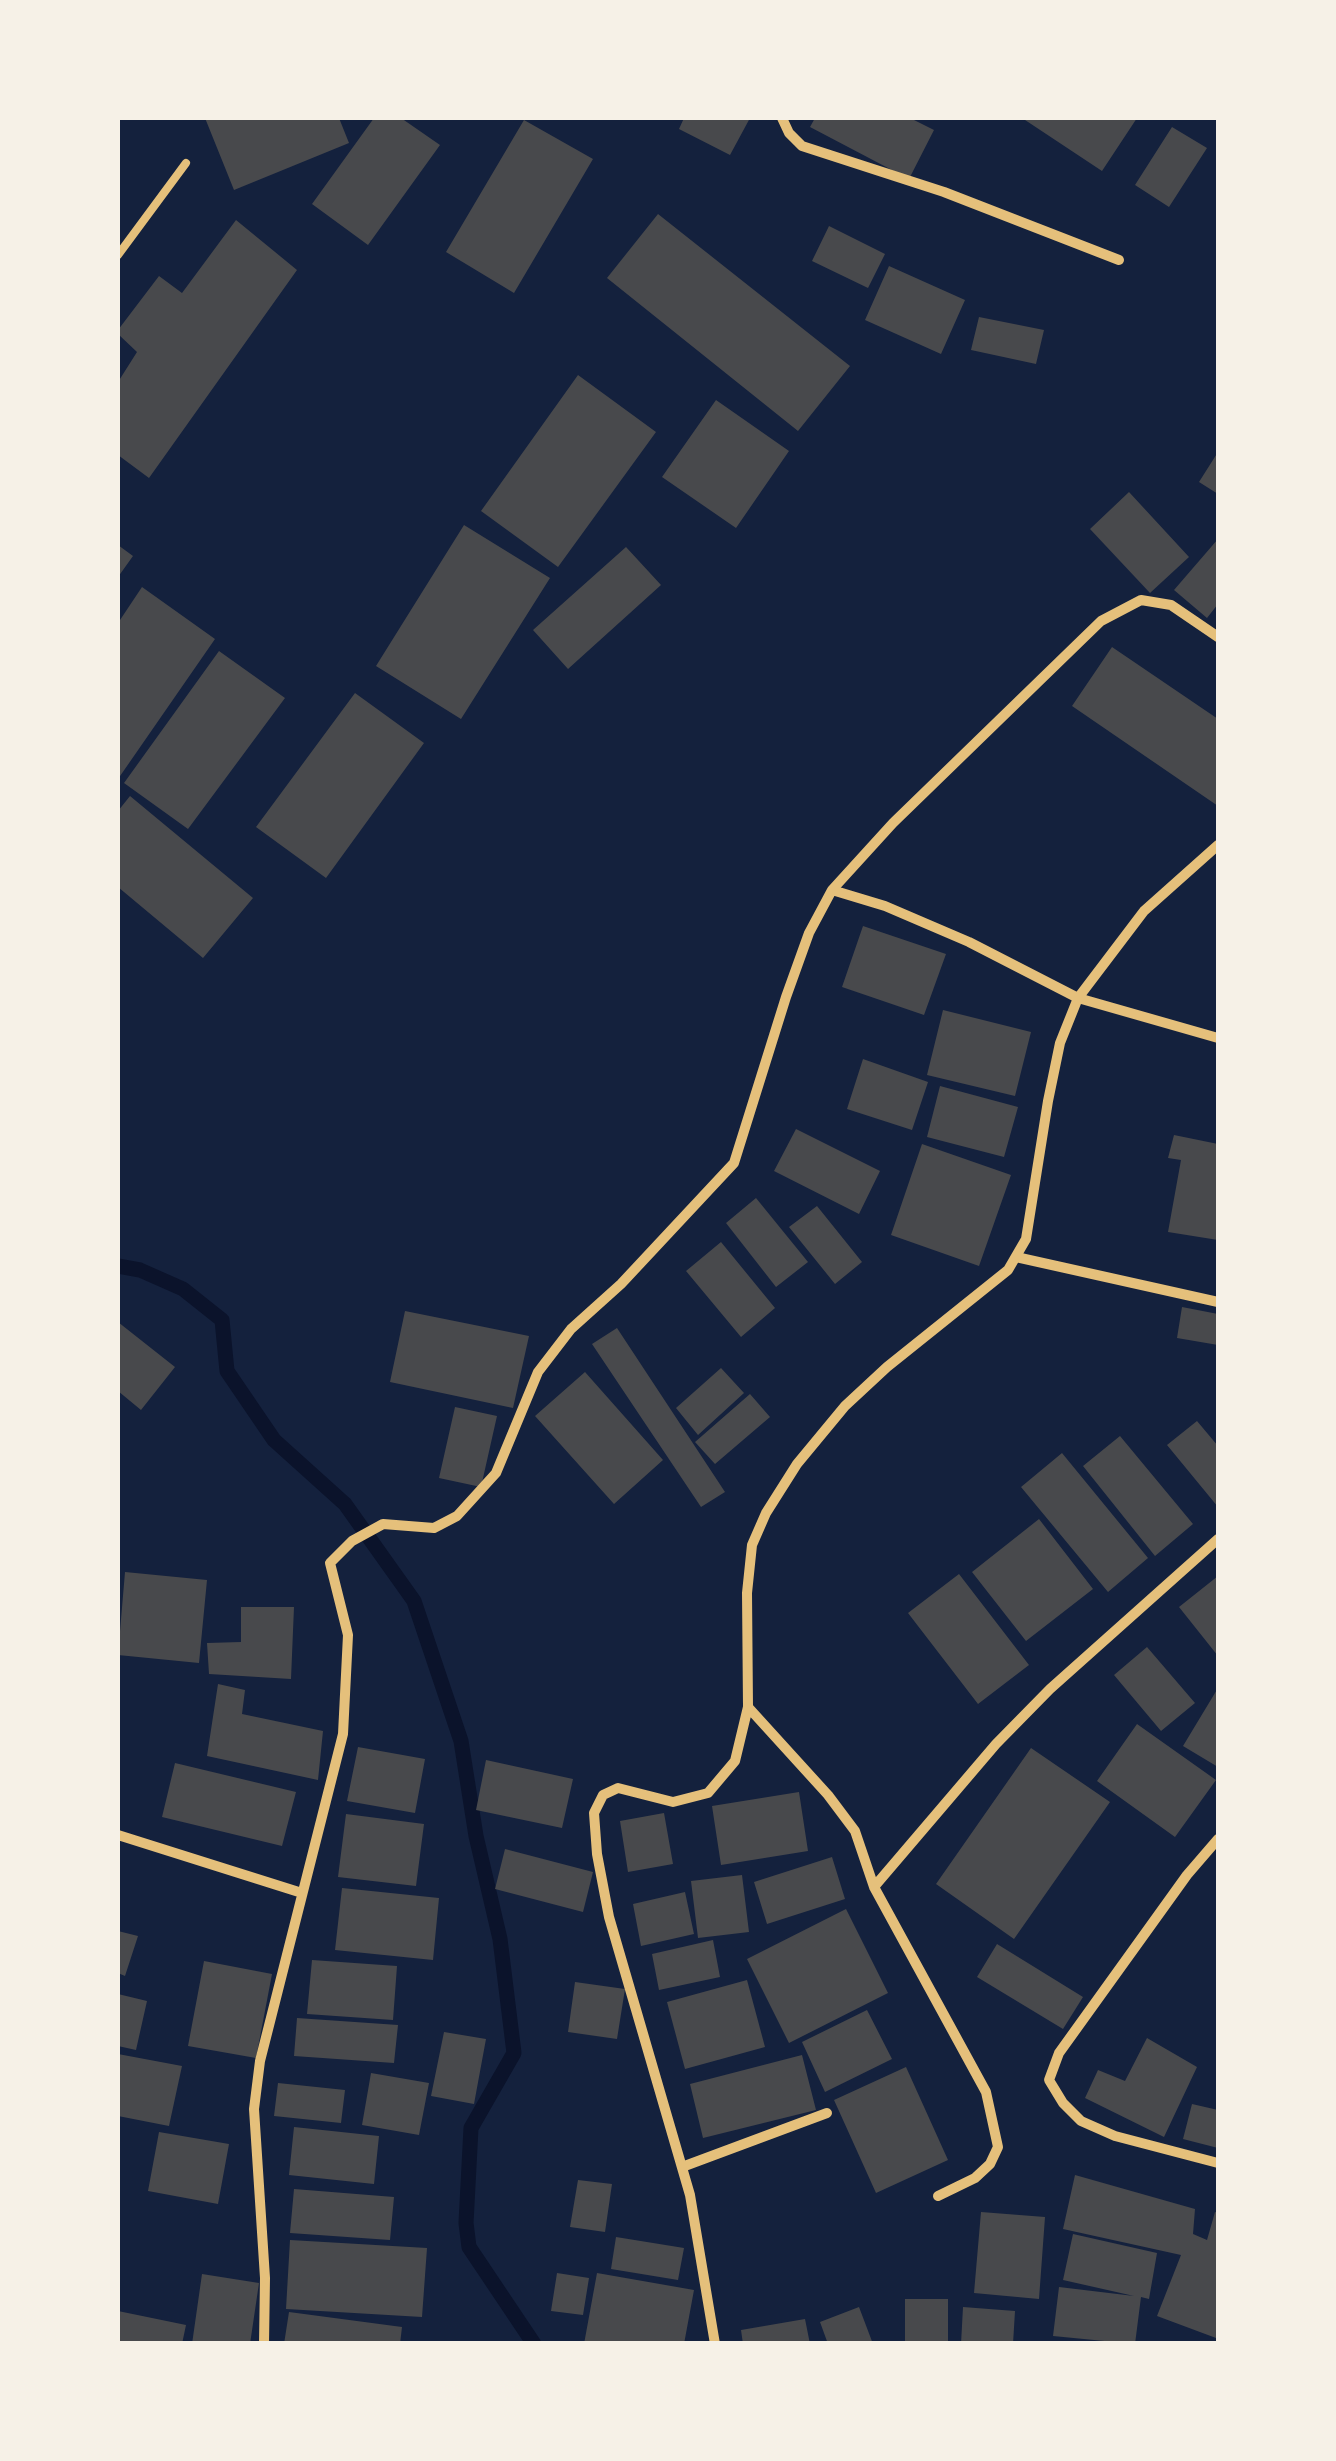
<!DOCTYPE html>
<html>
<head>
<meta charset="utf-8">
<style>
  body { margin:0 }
  #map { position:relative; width:1336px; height:2461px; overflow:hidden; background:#14213d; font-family:"Sofia Sans Condensed",sans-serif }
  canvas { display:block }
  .frame { position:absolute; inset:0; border:120px solid #f6f1e7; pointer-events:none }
</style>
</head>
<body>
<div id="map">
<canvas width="1336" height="2461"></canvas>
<div class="frame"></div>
</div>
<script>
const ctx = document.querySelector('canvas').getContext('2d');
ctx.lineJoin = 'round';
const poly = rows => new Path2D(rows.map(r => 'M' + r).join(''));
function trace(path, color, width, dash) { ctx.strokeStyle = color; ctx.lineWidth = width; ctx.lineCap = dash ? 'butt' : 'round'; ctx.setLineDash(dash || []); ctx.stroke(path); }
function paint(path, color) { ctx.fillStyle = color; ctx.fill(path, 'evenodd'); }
trace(poly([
  [118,1266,140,1270,183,1289,222,1320,227,1371,274,1440,345,1504,414,1601,461,1741,476,1836,500,1939,514,2053,471,2128,466,2223,469,2247,534,2344]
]), '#0b132b', 15);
paint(poly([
  [205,118,339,118,349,143,234,190],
  [374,118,401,118,440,145,368,245,312,204],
  [684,118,750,118,730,155,679,129],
  [815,118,910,118,934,130,909,179,810,127],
  [1022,118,1137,118,1102,171],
  [524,120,593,159,514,293,446,252],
  [1172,127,1207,148,1169,207,1135,185],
  [658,214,850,366,798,431,607,278],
  [236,220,297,270,149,478,118,455,118,382,137,352,118,334,118,330,159,276,182,293],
  [829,226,885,254,868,288,812,261],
  [889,266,965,300,941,354,865,320],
  [979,317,1044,330,1036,364,971,350],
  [578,375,656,432,558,567,481,511],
  [716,400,789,451,736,528,662,477],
  [1218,452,1218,494,1199,482],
  [1129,492,1189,557,1150,593,1090,529],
  [464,525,550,578,461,719,376,666],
  [1218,539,1218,604,1207,618,1174,590],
  [118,545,133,556,118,577],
  [626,547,661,585,568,669,533,630],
  [142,587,215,639,118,779,118,623],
  [1112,647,1218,719,1218,806,1072,706],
  [219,651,285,698,188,829,124,783],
  [355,693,424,743,326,878,256,827],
  [130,796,253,898,203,958,118,887,118,811],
  [863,926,946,954,924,1015,842,987],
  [943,1010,1031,1032,1015,1096,927,1075],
  [863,1059,928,1082,912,1130,847,1109],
  [940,1086,1018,1107,1004,1157,927,1137],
  [796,1129,880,1171,859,1214,774,1171],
  [1174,1135,1218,1144,1218,1240,1168,1232,1181,1160,1168,1158],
  [922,1144,1011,1175,979,1266,891,1235],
  [756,1198,808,1262,776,1287,726,1223],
  [817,1206,862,1262,835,1284,789,1227],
  [721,1242,775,1308,741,1337,686,1271],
  [1182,1307,1218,1314,1218,1345,1177,1338],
  [405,1311,529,1336,513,1408,390,1382],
  [118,1322,175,1367,141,1410,118,1391],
  [617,1328,725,1492,701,1507,592,1344],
  [721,1368,744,1393,698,1435,676,1408],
  [585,1372,663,1460,614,1504,535,1416],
  [750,1394,770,1417,715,1464,695,1442],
  [455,1407,497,1416,481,1487,439,1478],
  [1197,1421,1218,1446,1218,1507,1167,1445],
  [1120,1436,1193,1524,1155,1556,1083,1466],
  [1062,1453,1148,1558,1108,1592,1021,1487],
  [1039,1519,1093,1589,1026,1641,972,1572],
  [125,1572,207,1580,199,1663,118,1655],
  [959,1574,1029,1665,978,1704,908,1613],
  [1218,1576,1218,1656,1179,1607],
  [241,1607,294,1607,291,1679,209,1674,207,1643,241,1642],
  [1147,1647,1195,1703,1161,1731,1114,1675],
  [218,1684,245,1690,242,1714,323,1731,318,1780,207,1756],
  [1218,1688,1218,1767,1183,1746],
  [1137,1724,1216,1780,1175,1837,1097,1781],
  [358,1747,425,1759,415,1813,347,1801],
  [1031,1748,1110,1802,1014,1939,936,1884],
  [486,1760,573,1779,562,1828,476,1810],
  [175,1763,296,1792,282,1846,162,1817],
  [799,1792,808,1851,721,1865,712,1806],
  [664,1813,673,1864,628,1872,620,1821],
  [346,1814,424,1824,416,1886,338,1877],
  [505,1849,593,1872,583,1912,495,1889],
  [832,1857,845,1899,767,1924,754,1882],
  [742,1875,749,1932,698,1938,691,1881],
  [342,1888,439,1898,433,1960,335,1950],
  [685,1892,694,1934,641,1946,633,1904],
  [846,1909,888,1993,789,2043,747,1959],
  [118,1931,138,1936,125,1976,118,1973],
  [713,1940,720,1977,659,1990,652,1954],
  [997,1944,1083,1997,1063,2029,977,1977],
  [312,1960,397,1966,393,2020,307,2014],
  [204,1961,272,1974,256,2058,188,2046],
  [747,1980,765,2047,685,2069,667,2002],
  [575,1982,625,1989,617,2039,568,2032],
  [118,1994,147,2001,136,2050,118,2046],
  [867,2010,892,2059,825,2092,802,2042],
  [297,2018,398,2025,394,2063,294,2056],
  [444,2032,486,2039,474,2104,431,2096],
  [1147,2038,1197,2067,1164,2137,1085,2098,1098,2070,1125,2081],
  [118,2054,182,2066,169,2126,118,2116],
  [802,2055,816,2110,703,2138,690,2084],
  [906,2067,948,2160,876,2193,834,2100],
  [371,2073,429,2083,419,2135,362,2125],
  [278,2083,345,2090,341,2123,274,2116],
  [1192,2104,1218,2110,1218,2148,1183,2139],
  [294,2127,379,2136,374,2184,289,2175],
  [159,2132,229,2144,218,2204,148,2191],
  [1075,2175,1195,2209,1193,2234,1207,2240,1215,2212,1218,2213,1216,2338,1157,2316,1181,2255,1063,2229],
  [578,2180,612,2184,605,2232,570,2227],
  [294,2189,394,2197,390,2240,290,2233],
  [981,2212,1045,2217,1039,2299,974,2293],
  [1073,2234,1157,2253,1149,2299,1141,2297,1135,2344,1053,2336,1059,2287,1134,2296,1063,2280],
  [616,2237,684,2248,678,2280,611,2269],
  [290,2240,427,2248,422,2317,286,2309],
  [557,2273,589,2278,583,2315,551,2311],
  [597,2273,694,2290,684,2344,584,2344],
  [202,2274,259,2283,250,2344,192,2344],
  [905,2299,948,2299,948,2344,905,2344],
  [859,2307,873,2344,828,2344,820,2322],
  [963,2307,1015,2311,1013,2344,961,2344],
  [118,2311,186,2325,182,2344,118,2344],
  [289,2312,402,2327,400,2344,284,2344],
  [805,2319,810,2344,743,2344,741,2330]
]), '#48494c');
trace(poly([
  [118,255,186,163]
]), '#e5c07b', 8);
trace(poly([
  [782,118,789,133,802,146,944,192,1119,260],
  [832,890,893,823,1101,621,1141,600,1171,605,1218,637],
  [1016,1257,1218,1302],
  [748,1707,828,1795,855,1831,874,1887,986,2092,998,2147,990,2164,975,2178,938,2196],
  [118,1835,302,1893],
  [1218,1839,1187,1875,1059,2053,1049,2080,1063,2103,1081,2121,1115,2136,1218,2163],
  [874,1887,996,1744,1050,1689,1218,1539],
  [682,2167,827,2113],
  [264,2344,265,2278,254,2109,260,2061,343,1734,348,1635,330,1563,352,1541,383,1524,434,1528,457,1516,496,1473,538,1372,571,1329,621,1284,734,1163,786,997,809,933,832,890,885,906,969,942,1078,998,1218,1038],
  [715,2344,690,2195,609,1917,597,1854,594,1813,603,1795,618,1788,673,1802,708,1793,735,1761,748,1707,747,1593,752,1545,766,1513,797,1464,845,1406,887,1367,1008,1270,1026,1239,1048,1101,1060,1043,1078,998,1144,911,1218,845]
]), '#e5c07b', 10);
</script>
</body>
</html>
